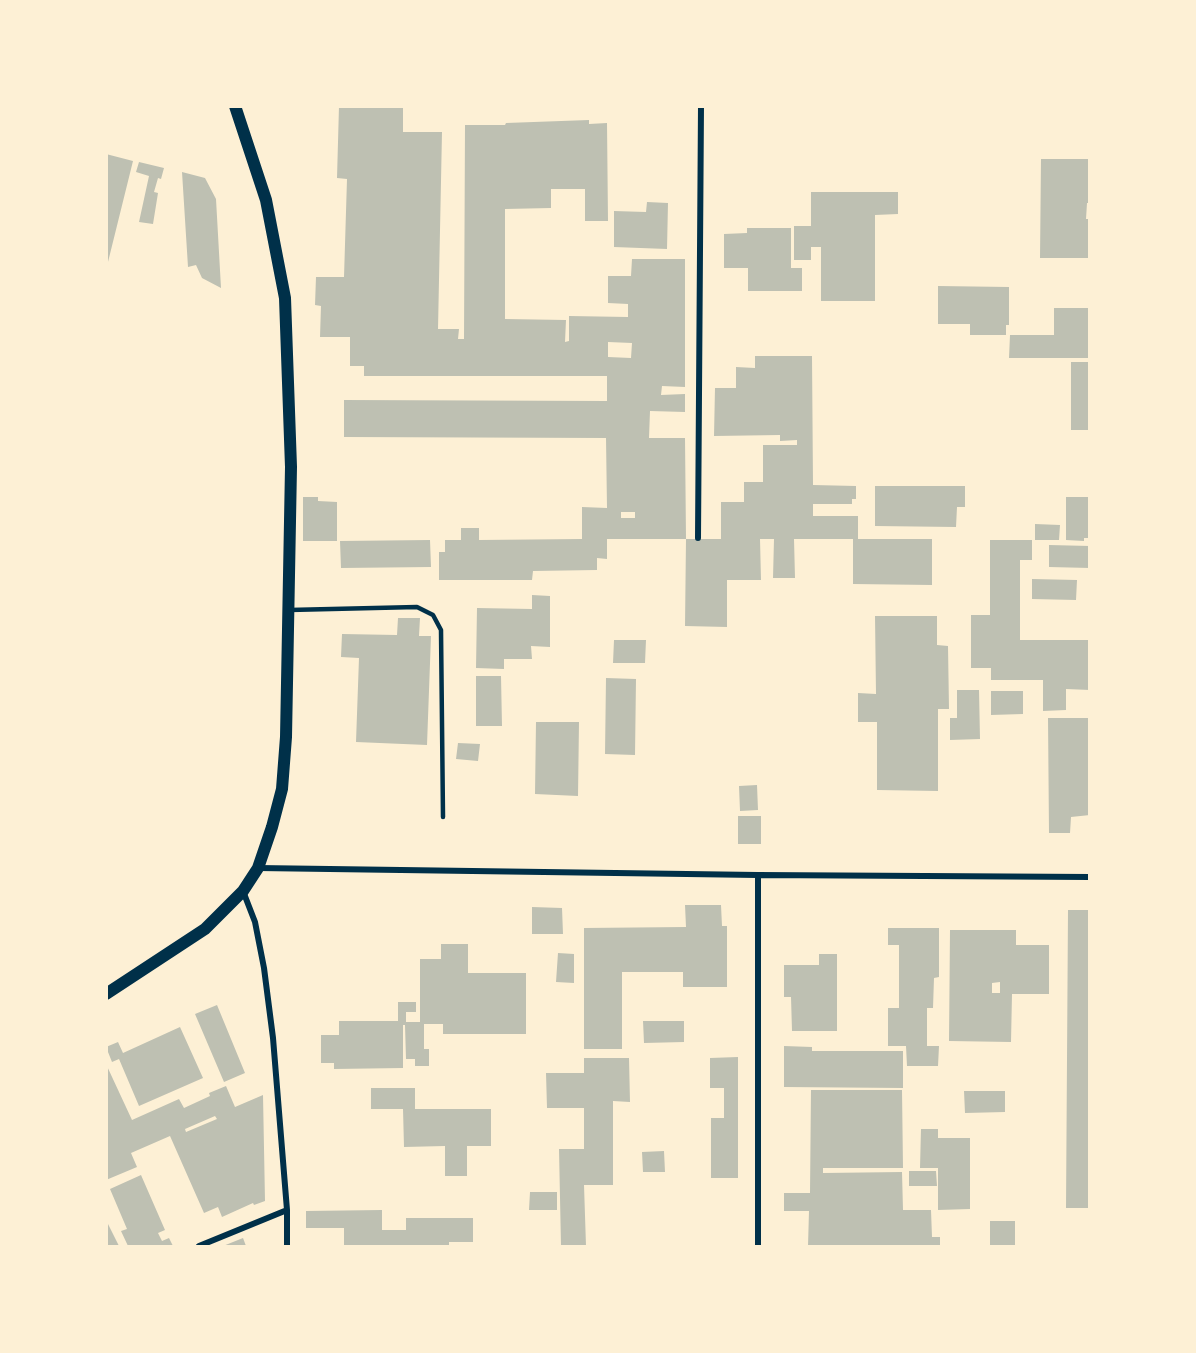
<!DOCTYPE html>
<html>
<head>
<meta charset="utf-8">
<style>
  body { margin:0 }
  #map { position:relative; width:1196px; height:1353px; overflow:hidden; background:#fdf0d5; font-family:Overpass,sans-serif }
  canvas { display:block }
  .frame { position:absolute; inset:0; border:108px solid #fdf0d5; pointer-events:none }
</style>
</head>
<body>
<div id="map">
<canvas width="1196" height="1353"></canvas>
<div class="frame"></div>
</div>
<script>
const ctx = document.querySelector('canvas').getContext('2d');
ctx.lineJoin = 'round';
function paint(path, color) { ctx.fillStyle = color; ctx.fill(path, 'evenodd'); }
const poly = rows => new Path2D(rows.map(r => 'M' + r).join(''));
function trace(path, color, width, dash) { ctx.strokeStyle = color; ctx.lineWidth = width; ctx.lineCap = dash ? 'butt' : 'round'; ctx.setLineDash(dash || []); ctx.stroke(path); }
paint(poly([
  [339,106,403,106,403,132,442,132,438,329,459,329,458,339,464,339,465,125,505,125,506,123,589,120,589,124,607,123,608,221,585,221,585,189,551,189,551,208,505,209,505,319,566,320,565,342,569,341,569,316,628,317,628,304,608,303,608,276,631,276,632,259,685,259,685,387,662,386,661,395,685,394,685,412,650,411,649,438,685,438,686,539,607,539,607,559,597,558,597,570,533,571,532,580,439,580,439,552,445,552,445,540,461,540,461,528,479,528,479,540,582,539,582,507,607,508,606,438,344,437,344,400,607,401,607,376,364,376,364,366,350,366,350,337,320,337,321,306,315,305,316,277,344,277,347,179,337,178],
  [608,342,632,343,631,358,608,357],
  [621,512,635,512,635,518,621,518],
  [106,154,133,161,107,266,106,265],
  [1041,159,1089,159,1088,203,1087,203,1086,219,1090,219,1090,258,1040,258],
  [139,162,164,168,161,179,158,178,154,192,158,193,153,224,139,222,149,176,136,172],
  [182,172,205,178,216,199,221,288,202,278,196,265,188,267],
  [811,192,898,192,898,214,875,215,875,301,821,301,821,247,811,247,811,260,794,260,794,226,811,226],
  [647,202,668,203,667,249,614,247,614,211,646,212],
  [747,228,791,228,791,268,802,268,802,291,748,291,748,268,724,268,724,234,747,233],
  [938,286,1009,287,1009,325,1006,325,1006,335,970,335,970,324,938,324],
  [1054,308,1090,308,1090,358,1009,358,1010,335,1054,335],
  [755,356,812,356,813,485,856,486,856,499,852,499,852,504,813,504,813,516,858,516,858,539,932,539,932,585,853,584,853,539,794,539,795,578,773,578,774,539,760,539,761,580,727,580,727,627,685,626,686,539,721,539,721,502,744,502,744,482,763,482,763,445,797,445,797,440,780,441,780,435,714,436,715,388,736,388,736,367,755,368],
  [1071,362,1090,362,1090,430,1071,430],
  [875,486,965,486,965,507,957,507,956,527,875,526],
  [303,497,318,497,318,501,337,502,337,541,303,541],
  [1066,497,1090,497,1090,538,1084,538,1084,541,1066,540],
  [1035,524,1060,525,1059,540,1035,540],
  [430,540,431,567,341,568,340,541],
  [990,540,1032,540,1032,560,1020,560,1020,640,1090,640,1090,690,1066,689,1066,710,1043,711,1043,680,991,680,991,668,971,668,971,615,990,615],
  [1049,545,1090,546,1090,568,1049,567],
  [1032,579,1077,580,1076,600,1032,599],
  [532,595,550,596,550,647,531,646,532,659,504,659,504,669,476,668,477,608,532,609],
  [875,616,937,616,937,645,948,646,949,709,938,709,938,791,877,790,877,722,858,722,858,693,876,694],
  [398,618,420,618,419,636,431,636,427,745,356,742,359,658,341,657,342,634,397,635],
  [614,640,646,640,645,663,613,663],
  [476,676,501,676,502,726,476,726],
  [606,678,636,679,635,755,605,754],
  [957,690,979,690,980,739,950,740,950,718,957,718],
  [991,691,1023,691,1023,714,991,715],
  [1048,718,1090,718,1090,815,1071,817,1070,833,1049,833],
  [536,722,579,722,578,796,535,794],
  [458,743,480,744,478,761,456,759],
  [757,785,758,810,740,811,739,786],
  [738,816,761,816,761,844,738,844],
  [685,905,721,905,722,926,727,926,727,987,683,987,683,972,622,972,622,1049,584,1049,584,928,686,927],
  [532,907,562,908,563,934,532,934],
  [1068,910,1090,910,1090,1208,1066,1208],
  [888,928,939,928,939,977,934,978,933,1008,927,1008,927,1046,939,1046,938,1066,907,1066,906,1046,888,1046,888,1008,899,1008,899,945,888,945],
  [950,930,1016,930,1016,945,1049,945,1049,994,1012,994,1011,1042,949,1041],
  [1000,982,1000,993,992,993,992,983],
  [441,944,468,944,468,973,526,973,526,1034,443,1034,443,1024,424,1024,424,1049,429,1049,429,1066,415,1066,415,1059,406,1059,405,1025,403,1025,403,1068,334,1069,334,1063,321,1063,321,1035,339,1035,339,1021,398,1021,398,1002,416,1002,416,1012,406,1012,406,1022,420,1022,420,959,441,959],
  [558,953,574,954,574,983,556,982],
  [819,954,837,954,837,1031,792,1031,791,997,784,997,784,965,819,965],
  [217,1005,245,1073,224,1082,195,1014],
  [643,1021,684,1021,684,1042,644,1043],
  [180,1027,203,1078,139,1106,119,1059,112,1062,106,1047,118,1042,123,1053],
  [784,1046,812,1047,812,1051,903,1051,903,1088,784,1087],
  [738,1057,738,1178,711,1178,711,1118,724,1118,724,1088,710,1088,710,1058],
  [584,1058,629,1058,630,1102,613,1101,613,1185,584,1185,586,1246,561,1246,559,1149,584,1149,584,1108,547,1108,546,1073,584,1073],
  [106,1064,132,1120,179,1099,184,1108,210,1096,209,1093,226,1086,235,1107,263,1095,265,1201,254,1205,253,1203,222,1217,218,1207,204,1213,170,1136,131,1153,137,1167,106,1180],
  [215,1116,217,1119,186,1132,185,1129],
  [371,1088,415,1088,415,1109,491,1109,491,1146,467,1146,467,1176,445,1176,445,1146,404,1147,403,1109,371,1109],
  [811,1090,902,1090,903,1168,823,1168,823,1173,902,1172,903,1210,931,1210,932,1237,940,1237,940,1246,808,1246,809,1211,784,1211,784,1193,810,1193],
  [964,1091,1005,1091,1005,1112,965,1113],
  [921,1129,938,1129,938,1138,970,1138,970,1209,938,1210,938,1168,920,1168],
  [664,1151,665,1172,643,1172,642,1152],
  [909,1171,936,1171,937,1186,909,1186],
  [141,1175,165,1230,158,1233,162,1241,169,1238,173,1246,128,1246,121,1231,127,1229,110,1189],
  [530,1192,557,1192,557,1210,529,1210],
  [382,1210,382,1230,406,1230,406,1218,473,1218,473,1242,449,1242,449,1246,344,1246,344,1228,306,1228,306,1211],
  [106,1220,119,1246,106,1246],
  [990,1221,1015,1221,1015,1246,990,1246],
  [243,1238,246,1246,223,1246]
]), '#bec0b2');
trace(poly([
  [289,610,417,607,433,615,441,630,443,817]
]), '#003049', 4.5);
trace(poly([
  [698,538,701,106],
  [258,868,758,875,1090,877],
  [243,891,255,922,264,968,273,1038,287,1210,287,1246],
  [199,1246,287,1210],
  [758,1246,758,875]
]), '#003049', 6);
trace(poly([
  [106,994,205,929,243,891,258,868,272,827,282,789,286,737,291,467,285,298,266,200,235,106]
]), '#003049', 12);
</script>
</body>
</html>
